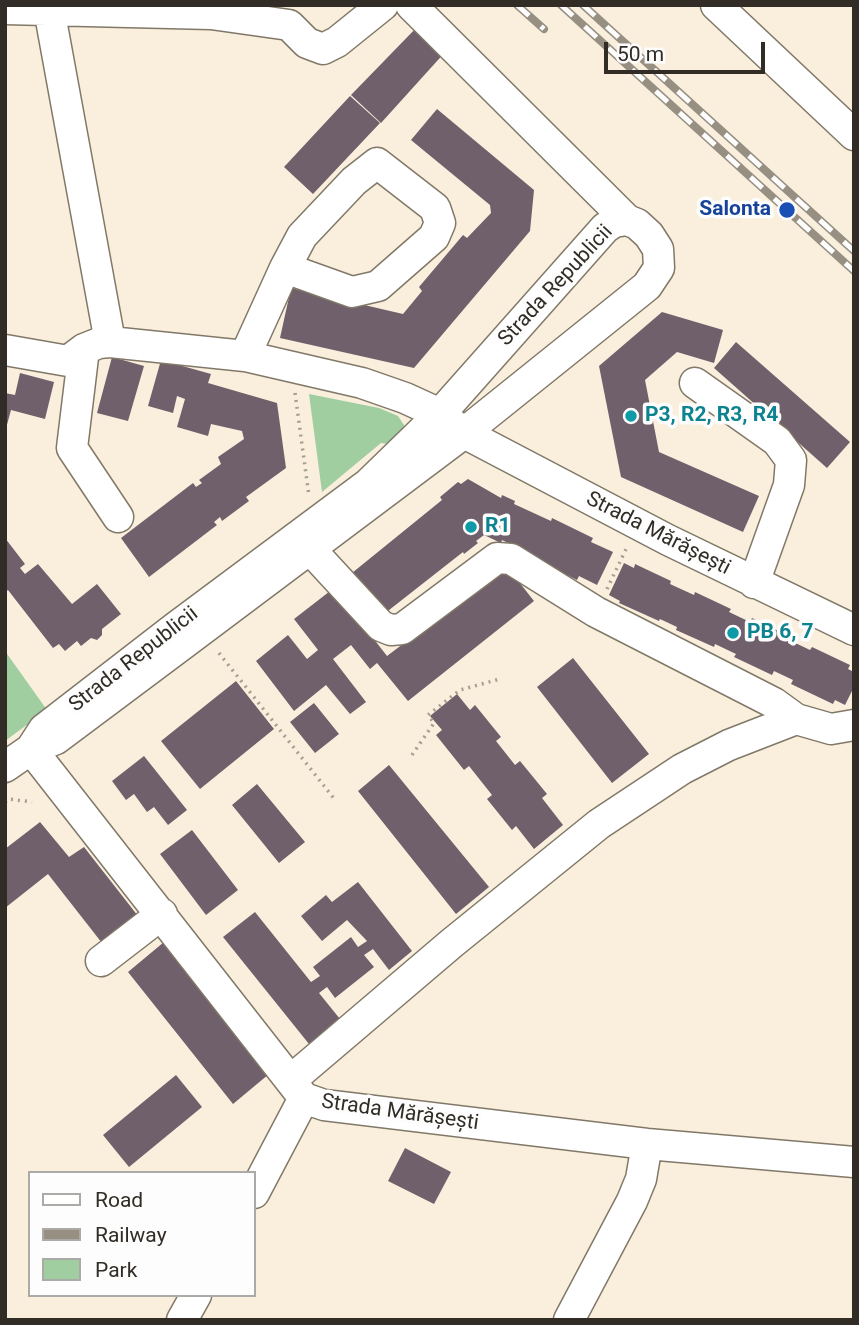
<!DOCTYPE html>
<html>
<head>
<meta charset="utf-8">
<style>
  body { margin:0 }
  #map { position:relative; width:859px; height:1325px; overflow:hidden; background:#f9efdc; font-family:Roboto,sans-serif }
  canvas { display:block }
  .frame { position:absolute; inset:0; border:7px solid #312d26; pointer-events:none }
  .legend { position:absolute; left:28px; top:1171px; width:228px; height:126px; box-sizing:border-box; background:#fdfdfd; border:2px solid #abaaa7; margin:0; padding:9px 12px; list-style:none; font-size:21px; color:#312d26 }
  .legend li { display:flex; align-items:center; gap:14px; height:35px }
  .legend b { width:35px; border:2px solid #abaaa7 }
  .scale { position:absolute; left:604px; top:42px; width:161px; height:32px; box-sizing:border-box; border:4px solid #312d26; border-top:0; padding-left:9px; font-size:21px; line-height:24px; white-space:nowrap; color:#312d26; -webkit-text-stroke:5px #fdfdfd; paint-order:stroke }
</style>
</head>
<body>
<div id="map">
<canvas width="859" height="1325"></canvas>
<div class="frame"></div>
<ul class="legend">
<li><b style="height:9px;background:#fff"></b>Road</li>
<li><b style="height:9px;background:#968f82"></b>Railway</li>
<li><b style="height:19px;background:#a0cea1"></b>Park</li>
</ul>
<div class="scale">50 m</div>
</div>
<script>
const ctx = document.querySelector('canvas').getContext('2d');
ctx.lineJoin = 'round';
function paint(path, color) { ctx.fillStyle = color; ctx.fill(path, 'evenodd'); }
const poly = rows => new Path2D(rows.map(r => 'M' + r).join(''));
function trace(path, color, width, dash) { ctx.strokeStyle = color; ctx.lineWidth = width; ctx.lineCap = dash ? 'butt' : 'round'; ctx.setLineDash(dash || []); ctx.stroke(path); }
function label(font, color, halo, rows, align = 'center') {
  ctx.font = font + ' Roboto,sans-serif'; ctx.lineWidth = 7; ctx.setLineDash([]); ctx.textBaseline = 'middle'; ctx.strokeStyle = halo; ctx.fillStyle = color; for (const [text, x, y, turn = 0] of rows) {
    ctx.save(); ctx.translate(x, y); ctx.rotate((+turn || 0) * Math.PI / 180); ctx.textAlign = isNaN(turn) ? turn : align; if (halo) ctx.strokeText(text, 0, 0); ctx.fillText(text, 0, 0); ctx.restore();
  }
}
paint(poly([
  [309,394,379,408,398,416,404,425,403,434,388,444,381,443,322,492],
  [5,651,47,710,5,741]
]), '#a0cea1');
paint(poly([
  [419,25,447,50,381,123,351,95],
  [350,96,380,123,313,194,284,167],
  [437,109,534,190,530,231,414,368,280,338,291,288,403,314,422,291,419,287,463,235,467,238,491,213,490,205,411,140],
  [662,312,723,330,714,363,677,352,645,380,659,452,759,496,743,532,621,477,599,366],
  [736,342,850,442,827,468,714,368],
  [112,357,144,366,128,421,97,413],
  [161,360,211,374,208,383,277,403,286,468,246,497,249,501,222,521,220,517,214,522,217,525,149,577,121,538,193,483,196,487,202,483,199,480,221,464,218,457,244,439,242,431,211,424,208,436,177,427,185,399,177,396,173,413,148,406],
  [20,373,54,382,45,419,11,410,5,432,5,393,15,395],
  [468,479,501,498,502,495,515,501,514,504,551,521,552,518,593,538,591,542,613,552,597,585,579,576,577,580,534,559,535,556,502,540,501,543,484,535,476,541,478,543,464,554,463,552,384,614,352,573,442,500,440,497,458,482,461,484],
  [5,538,25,564,20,568,25,574,38,564,72,604,97,584,121,614,102,629,102,635,97,640,91,638,81,646,77,641,65,651,59,644,53,648,8,590,5,592],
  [504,563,534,601,408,701,377,663,370,669,351,645,333,659,366,702,350,714,326,685,294,711,256,661,288,635,307,659,318,650,294,619,334,588,387,656,444,613],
  [624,563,634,568,635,564,671,581,670,584,694,595,695,592,731,609,729,612,750,622,752,618,789,636,787,639,810,650,812,647,850,665,848,669,854,672,854,687,845,705,835,700,833,704,791,684,793,680,774,671,772,675,734,657,736,654,715,644,714,647,676,630,677,627,660,619,659,621,619,603,620,601,609,595],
  [573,658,649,754,612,783,537,687],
  [236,681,274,729,200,789,161,741],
  [457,694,470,710,475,705,501,737,496,741,515,765,520,761,547,794,542,798,563,825,534,849,516,826,512,830,487,799,492,795,469,766,464,770,436,735,442,730,430,716],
  [314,703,339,734,315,753,290,722],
  [144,756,187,810,168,825,154,807,147,812,134,794,126,800,112,781],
  [389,765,489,887,456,914,358,791],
  [257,784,305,842,279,863,232,805],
  [40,822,69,857,84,847,138,916,102,943,48,874,5,908,5,849],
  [192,830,238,890,206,915,160,854],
  [358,882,412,951,389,970,373,949,364,955,374,967,335,998,327,987,319,993,340,1019,309,1044,223,937,255,912,311,982,320,976,313,967,351,937,358,947,367,941,347,920,322,941,301,916,326,895,332,902],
  [164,942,269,1074,233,1104,128,972],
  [176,1075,202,1107,129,1167,103,1135],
  [405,1148,451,1172,434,1204,388,1181]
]), '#6f606c');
const minor = poly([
  [411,5,627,220],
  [716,5,854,135],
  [5,9,211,14,289,25,307,43,323,49,337,42,383,5],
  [49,9,110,342],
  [84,349,72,448,118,517],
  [5,350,68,361,84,349,99,343,110,342,245,356,362,383,405,398,440,414,464,433,668,540,854,630],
  [245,356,285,268,302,236,354,181,377,163,435,208,440,223,434,237,378,286,352,292,285,268],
  [695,383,777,441,791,460,789,485,754,583],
  [309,548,381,626,391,630,402,629,497,558,511,559,596,612,774,703,796,719,831,729,854,725],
  [31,749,304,1098,324,1105,647,1144,854,1162],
  [5,767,31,749,56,739,187,641,464,433,647,286,659,268,658,249,649,235,637,224,627,220,614,222,605,228,440,414,368,484,176,627,44,729,31,749],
  [101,961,162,914],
  [291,1080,452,943,599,824,682,769,729,745,796,719],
  [254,1193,304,1098],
  [182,1320,196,1295],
  [569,1320,632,1201,641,1179,647,1144]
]);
trace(minor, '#817868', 33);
trace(poly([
  [295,393,309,496],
  [607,589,628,545],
  [219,653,336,801],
  [412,755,434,723,428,715,460,690,500,679],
  [5,802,9,799,32,802]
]), '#a69e90', 3.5, [2, 5]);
trace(minor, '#fff', 30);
const rail = poly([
  [517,5,544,29],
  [561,5,854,271],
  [583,5,854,251]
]);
trace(rail, '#968f82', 8);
trace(rail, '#fdfdfd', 5, [16]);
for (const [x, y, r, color] of [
  [787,210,9,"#1a4fb4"],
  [631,416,7,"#0f9aa8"],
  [471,527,7,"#0f9aa8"],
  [733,633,7,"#0f9aa8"]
]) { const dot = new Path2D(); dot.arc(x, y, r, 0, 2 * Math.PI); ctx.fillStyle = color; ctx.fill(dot); trace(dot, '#fdfdfd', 2.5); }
label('bold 21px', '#164399', '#fdfdfd', [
  ["Salonta",771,210]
], 'right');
label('21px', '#312d26', '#fdfdfd', [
  ["Strada Republicii",556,286,-47],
  ["Strada Mărășești",658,534,27],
  ["Strada Republicii",134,660,-38],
  ["Strada Mărășești",400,1113,8]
]);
label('bold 21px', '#0d838f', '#fdfdfd', [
  ["P3, R2, R3, R4",645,416],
  ["R1",485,527],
  ["PB 6, 7",747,633]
], 'left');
</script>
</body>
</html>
